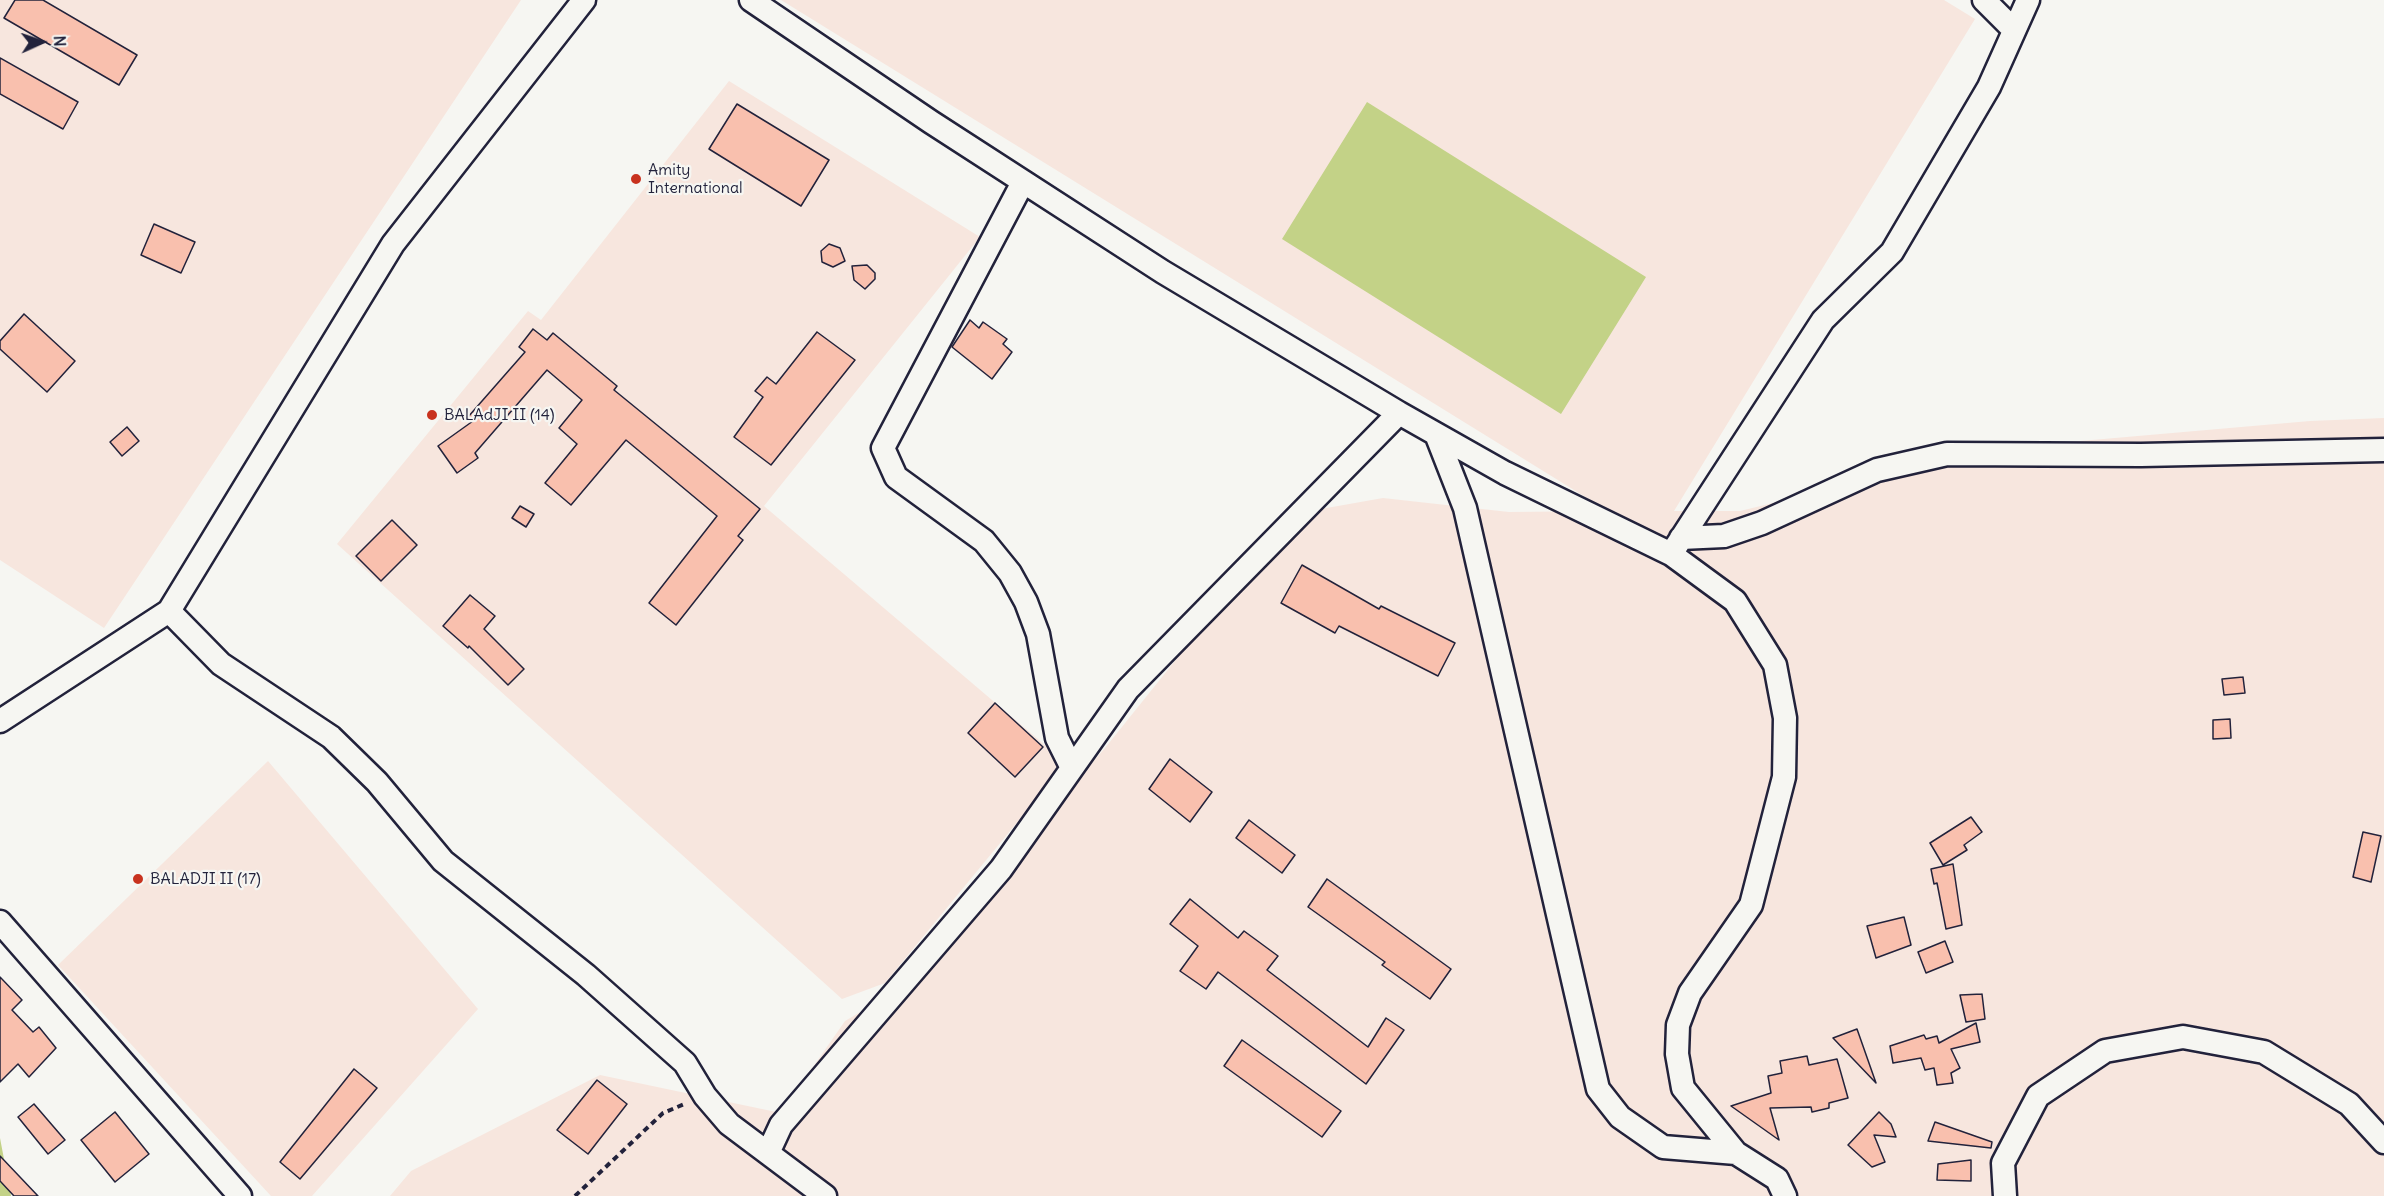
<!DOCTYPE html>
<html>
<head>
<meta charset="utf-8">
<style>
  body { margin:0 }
  #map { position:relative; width:2384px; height:1196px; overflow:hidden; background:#f6f6f2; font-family:Delius,sans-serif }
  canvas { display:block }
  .north { position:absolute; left:12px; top:12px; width:60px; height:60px; -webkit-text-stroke:4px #f6f6f2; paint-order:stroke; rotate:87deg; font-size:16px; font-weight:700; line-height:24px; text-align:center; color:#22223b }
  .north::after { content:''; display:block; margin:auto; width:21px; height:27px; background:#22223b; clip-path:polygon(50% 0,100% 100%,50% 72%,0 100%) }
</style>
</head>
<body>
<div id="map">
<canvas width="2384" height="1196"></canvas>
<div class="north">N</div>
</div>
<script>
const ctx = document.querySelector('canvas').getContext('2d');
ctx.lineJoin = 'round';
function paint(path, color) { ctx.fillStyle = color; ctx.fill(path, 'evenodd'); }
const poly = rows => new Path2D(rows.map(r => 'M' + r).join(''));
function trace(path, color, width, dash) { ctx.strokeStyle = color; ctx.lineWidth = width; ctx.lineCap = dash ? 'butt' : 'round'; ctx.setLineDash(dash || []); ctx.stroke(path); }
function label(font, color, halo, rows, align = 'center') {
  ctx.font = font + ' Delius,sans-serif'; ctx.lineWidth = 4.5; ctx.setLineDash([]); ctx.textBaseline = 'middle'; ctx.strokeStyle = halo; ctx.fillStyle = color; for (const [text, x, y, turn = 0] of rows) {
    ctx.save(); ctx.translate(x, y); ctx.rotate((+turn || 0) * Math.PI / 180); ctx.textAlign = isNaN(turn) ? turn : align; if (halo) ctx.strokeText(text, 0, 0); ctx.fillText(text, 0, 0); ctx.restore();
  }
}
paint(poly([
  [0,0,521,0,104,628,0,560],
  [781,0,1944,0,1975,19,1674,511,1740,511,2000,448,2310,421,2384,418,2384,1196,390,1196,411,1171,600,1075,781,1113,845,1021,908,984,993,877,1105,748,1293,514,1383,498,1509,512,1608,511],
  [729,81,980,237,764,506,1066,763,885,983,842,999,337,544,528,311,541,320],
  [268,761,478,1009,312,1196,271,1196,58,965]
]), '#f7e6de');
paint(poly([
  [1367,102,1646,277,1561,414,1282,239],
  [0,1138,11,1196,0,1196]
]), '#c3d287');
const building = poly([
  [15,0,43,0,137,55,119,85,4,18,15,0],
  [0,58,78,102,63,129,0,94,0,58],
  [737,104,829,160,801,206,709,149,737,104],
  [154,224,195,242,181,273,141,255,154,224],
  [829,244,840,248,845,261,833,267,822,262,821,251,829,244],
  [867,265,875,273,875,279,865,289,854,280,852,266,867,265],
  [24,314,75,361,47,392,0,349,0,341,24,314],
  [970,320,979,328,983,322,1007,339,1003,344,1012,352,992,379,952,347,970,320],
  [533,329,547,340,553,333,617,386,614,390,760,509,738,536,743,540,676,625,649,603,717,516,626,440,571,505,545,483,577,444,559,428,582,400,547,370,475,453,478,458,457,473,438,446,473,421,468,417,525,352,519,347,533,329],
  [817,332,855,360,771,465,734,437,763,397,755,391,767,377,776,384,817,332],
  [127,427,139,441,122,456,110,442,127,427],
  [520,506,534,514,526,527,512,518,520,506],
  [392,520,417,545,381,581,356,556,392,520],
  [1302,565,1379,609,1381,606,1455,643,1438,676,1339,626,1335,633,1281,603,1302,565],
  [470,595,495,616,484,629,524,669,508,685,469,646,468,648,443,626,470,595],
  [2243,677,2245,693,2224,695,2222,679,2243,677],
  [995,703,1043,747,1015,777,968,733,995,703],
  [2230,719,2231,738,2213,739,2213,720,2230,719],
  [1170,759,1212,792,1190,822,1149,789,1170,759],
  [1971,817,1982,832,1964,845,1967,850,1943,865,1930,843,1971,817],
  [1249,820,1295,855,1282,873,1236,838,1249,820],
  [2363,832,2381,836,2371,882,2353,877,2363,832],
  [1953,864,1962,925,1946,929,1937,883,1934,884,1931,869,1953,864],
  [1327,879,1451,969,1430,999,1382,965,1385,962,1308,907,1327,879],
  [1190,899,1238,938,1244,931,1278,956,1267,970,1368,1047,1386,1018,1404,1030,1366,1084,1218,972,1206,989,1180,971,1198,946,1170,924,1190,899],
  [1904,917,1911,945,1876,958,1867,926,1904,917],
  [1945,941,1953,962,1926,973,1918,952,1945,941],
  [0,977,22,1000,12,1010,33,1032,39,1027,56,1048,29,1077,18,1064,0,1082,0,977],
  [1982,994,1985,1019,1966,1022,1960,995,1982,994],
  [1976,1023,1980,1042,1951,1049,1960,1068,1951,1073,1953,1083,1937,1085,1934,1068,1925,1070,1921,1058,1893,1063,1890,1046,1924,1035,1926,1039,1937,1036,1939,1043,1976,1023],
  [1857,1029,1876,1083,1833,1038,1857,1029],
  [1242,1040,1341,1111,1322,1137,1224,1066,1242,1040],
  [1807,1056,1809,1065,1837,1059,1848,1098,1829,1103,1829,1108,1812,1112,1811,1107,1770,1108,1779,1140,1731,1106,1771,1093,1768,1076,1782,1073,1780,1061,1807,1056],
  [354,1069,377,1088,300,1179,280,1162,354,1069],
  [597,1080,627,1104,588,1154,557,1130,597,1080],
  [34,1104,65,1140,48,1154,18,1117,34,1104],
  [115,1112,149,1154,115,1182,81,1140,115,1112],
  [1879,1112,1891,1124,1896,1137,1874,1135,1885,1162,1872,1167,1848,1145,1879,1112],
  [1935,1122,1992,1142,1991,1148,1928,1141,1935,1122],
  [0,1156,38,1196,14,1196,0,1181,0,1156],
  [1971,1160,1971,1181,1937,1180,1938,1164,1971,1160]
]);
paint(building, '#f9c0ae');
trace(building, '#22223b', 1.5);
const street = poly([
  [751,0,931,122,1163,272,1399,413,1505,473,1671,554,1735,601,1775,665,1785,718,1784,777,1751,905,1690,993,1678,1025,1677,1054,1683,1088,1736,1153,1777,1179,1785,1196],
  [1984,0,2014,30],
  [1023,182,883,448,896,477,984,541,1010,573,1026,602,1038,634,1057,738,1072,768],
  [1436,434,1465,508,1598,1089,1620,1117,1663,1147,1736,1153],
  [1681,538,1724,536,1762,523,1877,470,1947,454,2141,455,2384,450],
  [1675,548,1823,320,1892,252,1989,87,2028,0],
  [169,611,221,664,331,737,377,782,443,861,586,975,685,1063,705,1096,729,1124,825,1196],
  [0,721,169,611,393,244,584,0],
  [0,922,240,1196],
  [768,1153,781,1125,1001,869,1128,689,1399,413],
  [2005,1196,2003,1163,2038,1096,2105,1051,2183,1037,2264,1052,2349,1104,2384,1142]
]);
trace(street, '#22223b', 27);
trace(poly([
  [575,1196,663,1113,687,1103]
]), '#22223b', 4, [6, 4.5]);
trace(street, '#f6f6f2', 22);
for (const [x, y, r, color] of [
  [636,179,6,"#c8321e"],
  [432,415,6,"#c8321e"],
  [138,879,6,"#c8321e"]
]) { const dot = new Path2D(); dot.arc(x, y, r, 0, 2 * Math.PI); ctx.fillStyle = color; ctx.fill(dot); trace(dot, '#f6f6f2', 2); }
label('16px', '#22223b', '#f6f6f2', [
  ["Amity",648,170],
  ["International",648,188],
  ["BALAdJI II (14)",444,415],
  ["BALADJI II (17)",150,879]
], 'left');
</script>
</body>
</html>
